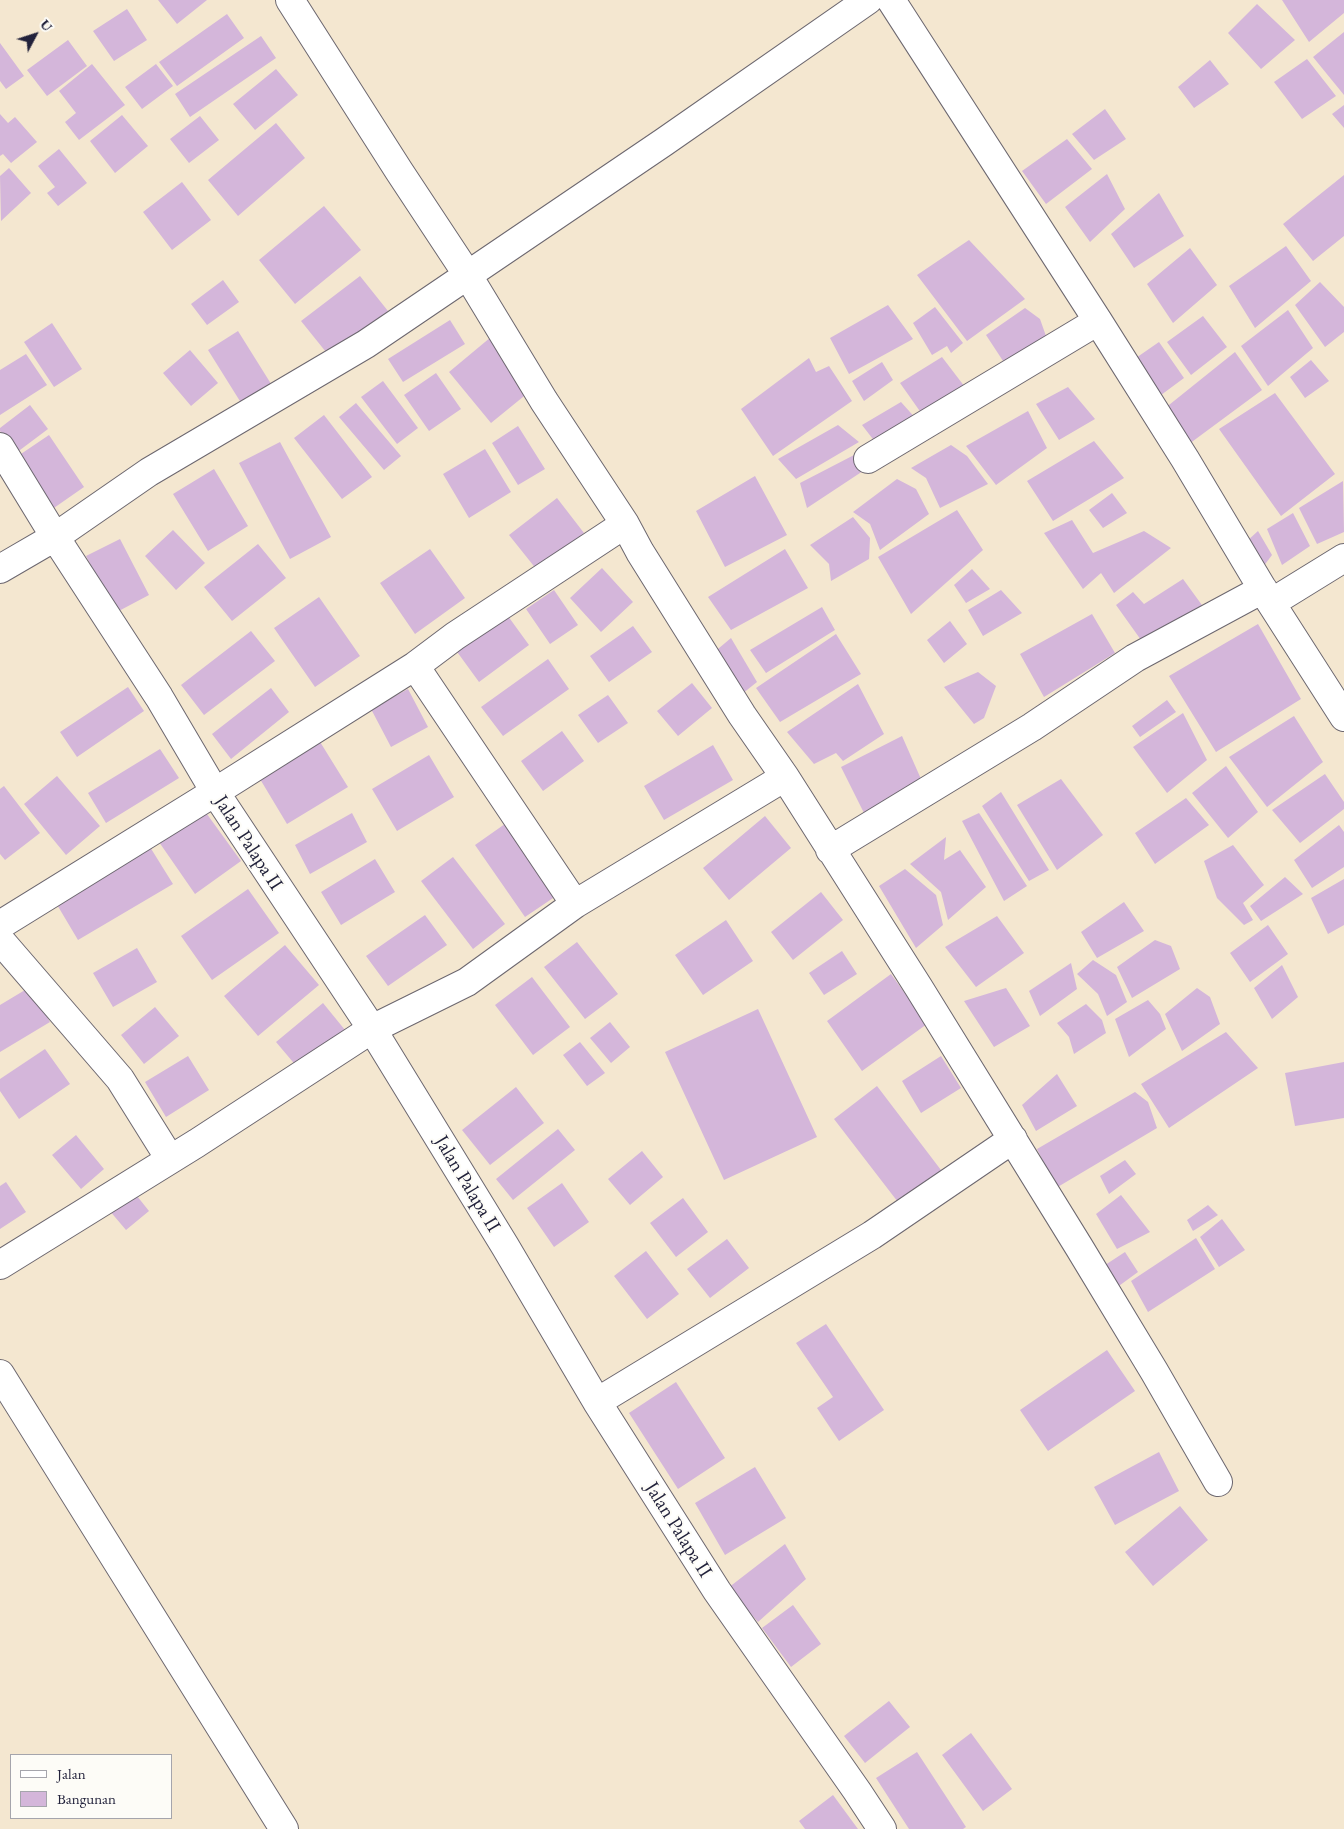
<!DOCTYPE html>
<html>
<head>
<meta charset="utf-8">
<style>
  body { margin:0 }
  #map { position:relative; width:1344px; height:1829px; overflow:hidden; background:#f4e7d0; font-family:"EB Garamond",serif }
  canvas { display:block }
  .legend { position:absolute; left:10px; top:1754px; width:162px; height:65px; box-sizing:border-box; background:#fdfcf7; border:1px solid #a5a5ac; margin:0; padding:6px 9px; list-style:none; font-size:15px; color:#22223b }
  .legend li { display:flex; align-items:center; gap:10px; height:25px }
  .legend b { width:25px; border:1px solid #a5a5ac }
  .north { position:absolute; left:10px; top:10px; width:50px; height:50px; -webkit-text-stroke:4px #fdfcf7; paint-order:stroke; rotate:50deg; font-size:14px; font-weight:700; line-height:20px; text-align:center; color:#22223b }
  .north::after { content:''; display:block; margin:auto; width:18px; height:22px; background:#22223b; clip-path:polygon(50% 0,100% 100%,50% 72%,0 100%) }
</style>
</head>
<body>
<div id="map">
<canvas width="1344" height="1829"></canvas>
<ul class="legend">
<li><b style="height:6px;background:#fff"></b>Jalan</li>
<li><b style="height:14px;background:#d4b6da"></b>Bangunan</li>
</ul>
<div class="north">U</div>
</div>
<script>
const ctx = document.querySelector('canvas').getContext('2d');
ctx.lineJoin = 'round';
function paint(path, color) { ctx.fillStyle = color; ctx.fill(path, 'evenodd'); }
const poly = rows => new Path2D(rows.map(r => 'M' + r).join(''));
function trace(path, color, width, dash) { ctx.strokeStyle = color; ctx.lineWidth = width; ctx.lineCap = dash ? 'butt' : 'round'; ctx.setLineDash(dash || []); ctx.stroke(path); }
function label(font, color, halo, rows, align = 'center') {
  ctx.font = font + ' "EB Garamond",serif'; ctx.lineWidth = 4; ctx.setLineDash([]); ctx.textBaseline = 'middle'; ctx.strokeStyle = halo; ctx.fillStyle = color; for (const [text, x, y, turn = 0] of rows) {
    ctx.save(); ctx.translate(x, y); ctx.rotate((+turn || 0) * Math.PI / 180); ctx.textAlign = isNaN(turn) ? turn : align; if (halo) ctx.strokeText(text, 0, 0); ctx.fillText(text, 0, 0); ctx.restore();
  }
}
paint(poly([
  [158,0,207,0,177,24],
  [1282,0,1344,0,1344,13,1309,42],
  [1257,4,1295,40,1261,69,1228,33],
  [127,9,147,40,114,61,93,31],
  [227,14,244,38,177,86,159,62],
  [1344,32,1344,95,1313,57],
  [261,36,276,58,190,117,175,94],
  [68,40,87,66,47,96,27,70],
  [0,43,24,76,6,89,0,81],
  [1307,59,1336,96,1302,119,1274,82],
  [1210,60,1229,84,1194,108,1178,87],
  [92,64,125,105,79,140,65,122,76,113,59,91],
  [156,64,173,86,142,109,125,87],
  [276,69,298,95,255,130,233,104],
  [1344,105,1344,128,1332,114],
  [1105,109,1126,139,1094,160,1072,134],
  [0,114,8,123,15,117,37,142,11,163,3,154,0,156],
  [122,115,148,146,115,173,90,141],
  [200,116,219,140,189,163,170,139],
  [276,123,305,158,238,216,208,180],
  [1067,139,1092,169,1046,204,1022,171],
  [59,149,87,183,58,206,47,193,55,187,38,166],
  [9,168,31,193,1,221,0,176],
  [1107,174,1125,209,1090,242,1065,207],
  [1344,175,1344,236,1313,261,1283,224],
  [182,182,211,220,172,250,143,212],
  [1159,193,1184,236,1134,268,1111,234],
  [324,206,361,250,295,304,259,260],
  [969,240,1025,299,967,341,917,275],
  [1286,246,1311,281,1255,328,1229,286],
  [1190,248,1217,285,1173,323,1147,284],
  [360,276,388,311,330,357,301,321],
  [223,280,239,302,207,325,191,304],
  [1320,282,1344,307,1344,332,1325,347,1295,305],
  [888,305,913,339,849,374,830,338],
  [935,307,963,343,951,353,947,346,932,355,913,323],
  [1025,308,1040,319,1046,336,1007,367,986,335],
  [1288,310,1313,348,1268,386,1241,346],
  [1203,316,1227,347,1191,375,1167,342],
  [450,320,465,344,403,382,388,359],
  [52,323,82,369,54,387,24,342],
  [238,331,273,387,243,406,208,350],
  [491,337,534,388,491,423,449,372],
  [1159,342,1184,378,1157,398,1133,360],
  [190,350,218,383,191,406,163,373],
  [1235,352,1262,390,1185,447,1164,409],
  [26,354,47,385,0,415,0,370],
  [942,357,968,391,924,417,900,383],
  [809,358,816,372,829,366,852,401,773,456,741,409],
  [1311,360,1329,381,1305,398,1290,377],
  [882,362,893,380,864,401,852,381],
  [436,373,461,409,429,431,404,395],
  [383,381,418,428,397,444,361,397],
  [1068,387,1095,419,1059,440,1036,404],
  [1275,393,1335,474,1281,516,1219,429],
  [901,402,918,421,879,447,862,425],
  [356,403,401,456,384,470,339,417],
  [30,405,48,429,16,453,0,431,0,428],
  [1028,411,1047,448,996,485,966,446],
  [324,415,372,477,342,499,294,438],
  [838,425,859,442,796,479,778,459],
  [518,426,545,469,518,485,492,443],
  [49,435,84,487,51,510,15,458],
  [1094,441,1124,478,1053,521,1027,481],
  [280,442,331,537,290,559,239,463],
  [951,445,967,456,988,484,940,508,926,478,911,468],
  [485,449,511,492,469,518,443,474],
  [856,454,863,471,807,508,800,483],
  [214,469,248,526,208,551,173,494],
  [755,476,787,535,725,567,696,511],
  [897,479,916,489,929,514,880,550,870,524,853,512],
  [1343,481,1344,532,1317,544,1299,508],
  [1112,493,1127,513,1103,528,1089,510],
  [557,498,584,533,537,570,509,535],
  [957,510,983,550,911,614,878,557],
  [1293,513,1310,546,1282,565,1267,529],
  [853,517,870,538,869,559,831,581,829,564,810,545],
  [1072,520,1093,553,1144,531,1171,548,1114,593,1101,573,1083,589,1044,533],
  [173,530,205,563,176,590,145,556],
  [1258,531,1272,555,1263,567,1247,541],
  [120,539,149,595,115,613,86,556],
  [258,544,286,578,232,621,204,587],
  [430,549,465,598,415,634,380,583],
  [785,549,808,588,731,630,708,597],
  [602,568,633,602,601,632,570,598],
  [972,569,990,589,966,603,954,585],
  [1183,579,1207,612,1146,647,1116,605,1133,592,1144,604],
  [554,590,578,625,550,644,526,609],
  [1001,590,1022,613,983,636,968,610],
  [319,597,360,656,315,687,274,628],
  [822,607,835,630,766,673,750,650],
  [505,612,529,645,479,682,455,649],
  [1092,614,1115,653,1044,697,1020,654],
  [950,621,967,644,944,663,927,640],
  [1258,624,1301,699,1216,752,1169,676],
  [633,626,652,652,609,682,590,656],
  [251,631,275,661,204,715,181,685],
  [836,634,861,674,780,722,756,688],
  [731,638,757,682,737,698,712,654],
  [548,659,569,689,503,736,481,707],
  [978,672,996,686,984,718,974,724,944,687],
  [692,683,712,708,678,736,657,711],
  [858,684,884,734,843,761,836,753,814,764,787,732],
  [128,687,144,711,77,757,60,732],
  [271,688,289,712,231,759,212,734],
  [408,689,428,727,391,747,371,709],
  [608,695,628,723,598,743,578,715],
  [1167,700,1176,712,1140,737,1132,726],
  [1183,713,1207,760,1167,793,1133,747],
  [1294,716,1323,762,1267,807,1229,757],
  [562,731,584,761,543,791,521,761],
  [902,736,921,779,866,817,841,767],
  [317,737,348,787,287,824,257,774],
  [713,745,733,780,664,820,644,786],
  [160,749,179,778,106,823,88,793],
  [429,755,454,797,397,831,372,789],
  [1226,766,1258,812,1228,838,1192,793],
  [1325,774,1344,802,1344,809,1300,843,1272,810],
  [57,776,100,826,66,855,24,804],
  [1061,779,1103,835,1057,870,1017,805],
  [4,786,40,833,5,860,0,854,0,789],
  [1001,792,1049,870,1029,881,982,806],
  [1186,798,1209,825,1155,864,1135,833],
  [204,810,241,861,195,894,159,842],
  [352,813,367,842,310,874,295,845],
  [979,813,1027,886,1004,901,962,821],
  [765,816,791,848,729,900,703,868],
  [512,819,562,892,525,917,475,845],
  [1339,825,1344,832,1344,867,1312,888,1294,860],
  [946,837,944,860,960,850,986,887,948,920,941,892,910,864],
  [1233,845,1264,885,1243,903,1253,920,1244,925,1217,898,1204,861],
  [150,847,173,884,78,940,56,903],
  [453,857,505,924,473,949,421,881],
  [375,859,395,892,341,925,321,892],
  [905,869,936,895,943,925,916,948,879,886],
  [1285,877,1303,894,1261,921,1250,906],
  [1344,879,1344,925,1328,934,1311,898],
  [248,889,279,933,212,980,181,936],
  [821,892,843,920,793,960,771,932],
  [1124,902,1144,931,1097,958,1081,932],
  [425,915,447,945,388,986,366,956],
  [997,916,1024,953,976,987,945,947],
  [726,920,753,961,703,995,675,955],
  [1268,925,1288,954,1250,982,1230,953],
  [1155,940,1171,946,1180,969,1132,998,1117,967],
  [577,942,618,994,585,1019,544,967],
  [285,945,319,985,258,1036,224,996],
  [137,948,157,982,113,1007,93,973],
  [842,951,857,974,824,995,809,973],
  [1093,960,1116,975,1127,1002,1107,1016,1098,994,1077,974],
  [1071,963,1077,989,1040,1016,1029,991],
  [1282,965,1298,997,1272,1019,1254,988],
  [891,974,927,1024,862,1071,827,1021],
  [532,977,570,1027,533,1055,495,1005],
  [30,987,50,1022,0,1052,0,1005],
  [1006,988,1030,1026,994,1047,964,1001],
  [1197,988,1210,997,1220,1024,1182,1051,1165,1014],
  [1148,1000,1160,1014,1166,1029,1129,1057,1115,1019],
  [323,1003,345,1030,298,1068,276,1042],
  [1086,1004,1102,1020,1106,1033,1074,1054,1069,1037,1057,1023],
  [155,1007,179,1036,144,1064,121,1035],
  [758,1009,817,1137,724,1180,665,1052],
  [610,1022,630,1047,611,1063,590,1038],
  [1226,1032,1258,1068,1169,1128,1141,1084],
  [580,1042,605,1073,587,1086,563,1055],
  [45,1049,70,1084,19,1119,0,1091,0,1079],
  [188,1056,209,1090,166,1117,145,1082],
  [941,1056,961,1088,921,1113,902,1081],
  [1344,1062,1344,1118,1295,1126,1285,1073],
  [1057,1074,1077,1106,1036,1131,1022,1105],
  [877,1086,944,1174,901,1206,834,1119],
  [516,1087,544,1123,490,1165,462,1130],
  [1135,1092,1148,1102,1157,1128,1056,1188,1037,1149],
  [558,1129,575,1150,513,1200,496,1179],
  [76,1135,104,1169,81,1189,52,1155],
  [642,1151,663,1177,630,1205,608,1179],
  [1125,1160,1136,1174,1109,1194,1100,1176],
  [6,1182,26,1212,0,1229,0,1186],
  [562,1183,589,1222,554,1247,527,1208],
  [133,1191,149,1211,126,1230,109,1210],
  [1121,1195,1150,1232,1117,1249,1096,1214],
  [683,1198,708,1232,676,1257,650,1223],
  [1208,1205,1218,1215,1193,1231,1187,1220],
  [1222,1219,1245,1250,1219,1267,1200,1237],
  [1196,1238,1215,1269,1148,1312,1131,1281],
  [727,1239,749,1268,710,1298,687,1269],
  [646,1251,679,1294,647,1319,614,1276],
  [1125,1252,1138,1272,1112,1291,1099,1269],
  [826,1324,884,1410,839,1441,817,1408,833,1397,796,1343],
  [1107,1350,1135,1391,1048,1451,1020,1410],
  [676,1382,725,1458,678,1489,629,1413],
  [1159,1452,1179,1491,1115,1525,1094,1487],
  [755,1467,786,1518,725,1555,695,1503],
  [1180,1506,1208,1540,1153,1586,1125,1552],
  [785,1544,806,1579,758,1622,728,1588],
  [793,1605,821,1644,791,1667,762,1628],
  [889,1701,910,1727,865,1763,844,1736],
  [971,1733,1012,1789,983,1811,942,1755],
  [917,1752,966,1827,963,1829,909,1829,876,1778],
  [833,1795,858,1829,805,1829,799,1821]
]), '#d4b6da');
const minor = poly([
  [290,0,399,171,467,274,544,401,625,524,640,552,742,715,785,777,919,988,1079,1247,1154,1371,1218,1482],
  [891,0,1098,321,1185,459,1271,603,1344,717],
  [0,447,55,537,159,697,215,792,372,1029,505,1246,597,1402,717,1591,857,1791,882,1829],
  [868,459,1098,321],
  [0,569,55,537,149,472,366,344,664,142,868,0],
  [1271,603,1344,558],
  [415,666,575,904],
  [830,850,1032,727,1135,658,1263,589],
  [0,925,215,792,415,666,455,636,625,524],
  [0,940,120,1079,170,1159],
  [0,1265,197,1143,372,1029,467,982,575,904,785,777],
  [0,1374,284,1829],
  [597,1402,872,1235,1013,1139]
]);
trace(minor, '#6c676f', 30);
trace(minor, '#fff', 28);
label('20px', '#22223b', '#fdfcf7', [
  ["Jalan Palapa II",248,843,57],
  ["Jalan Palapa II",467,1184,59],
  ["Jalan Palapa II",678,1530,58]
]);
</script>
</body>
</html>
